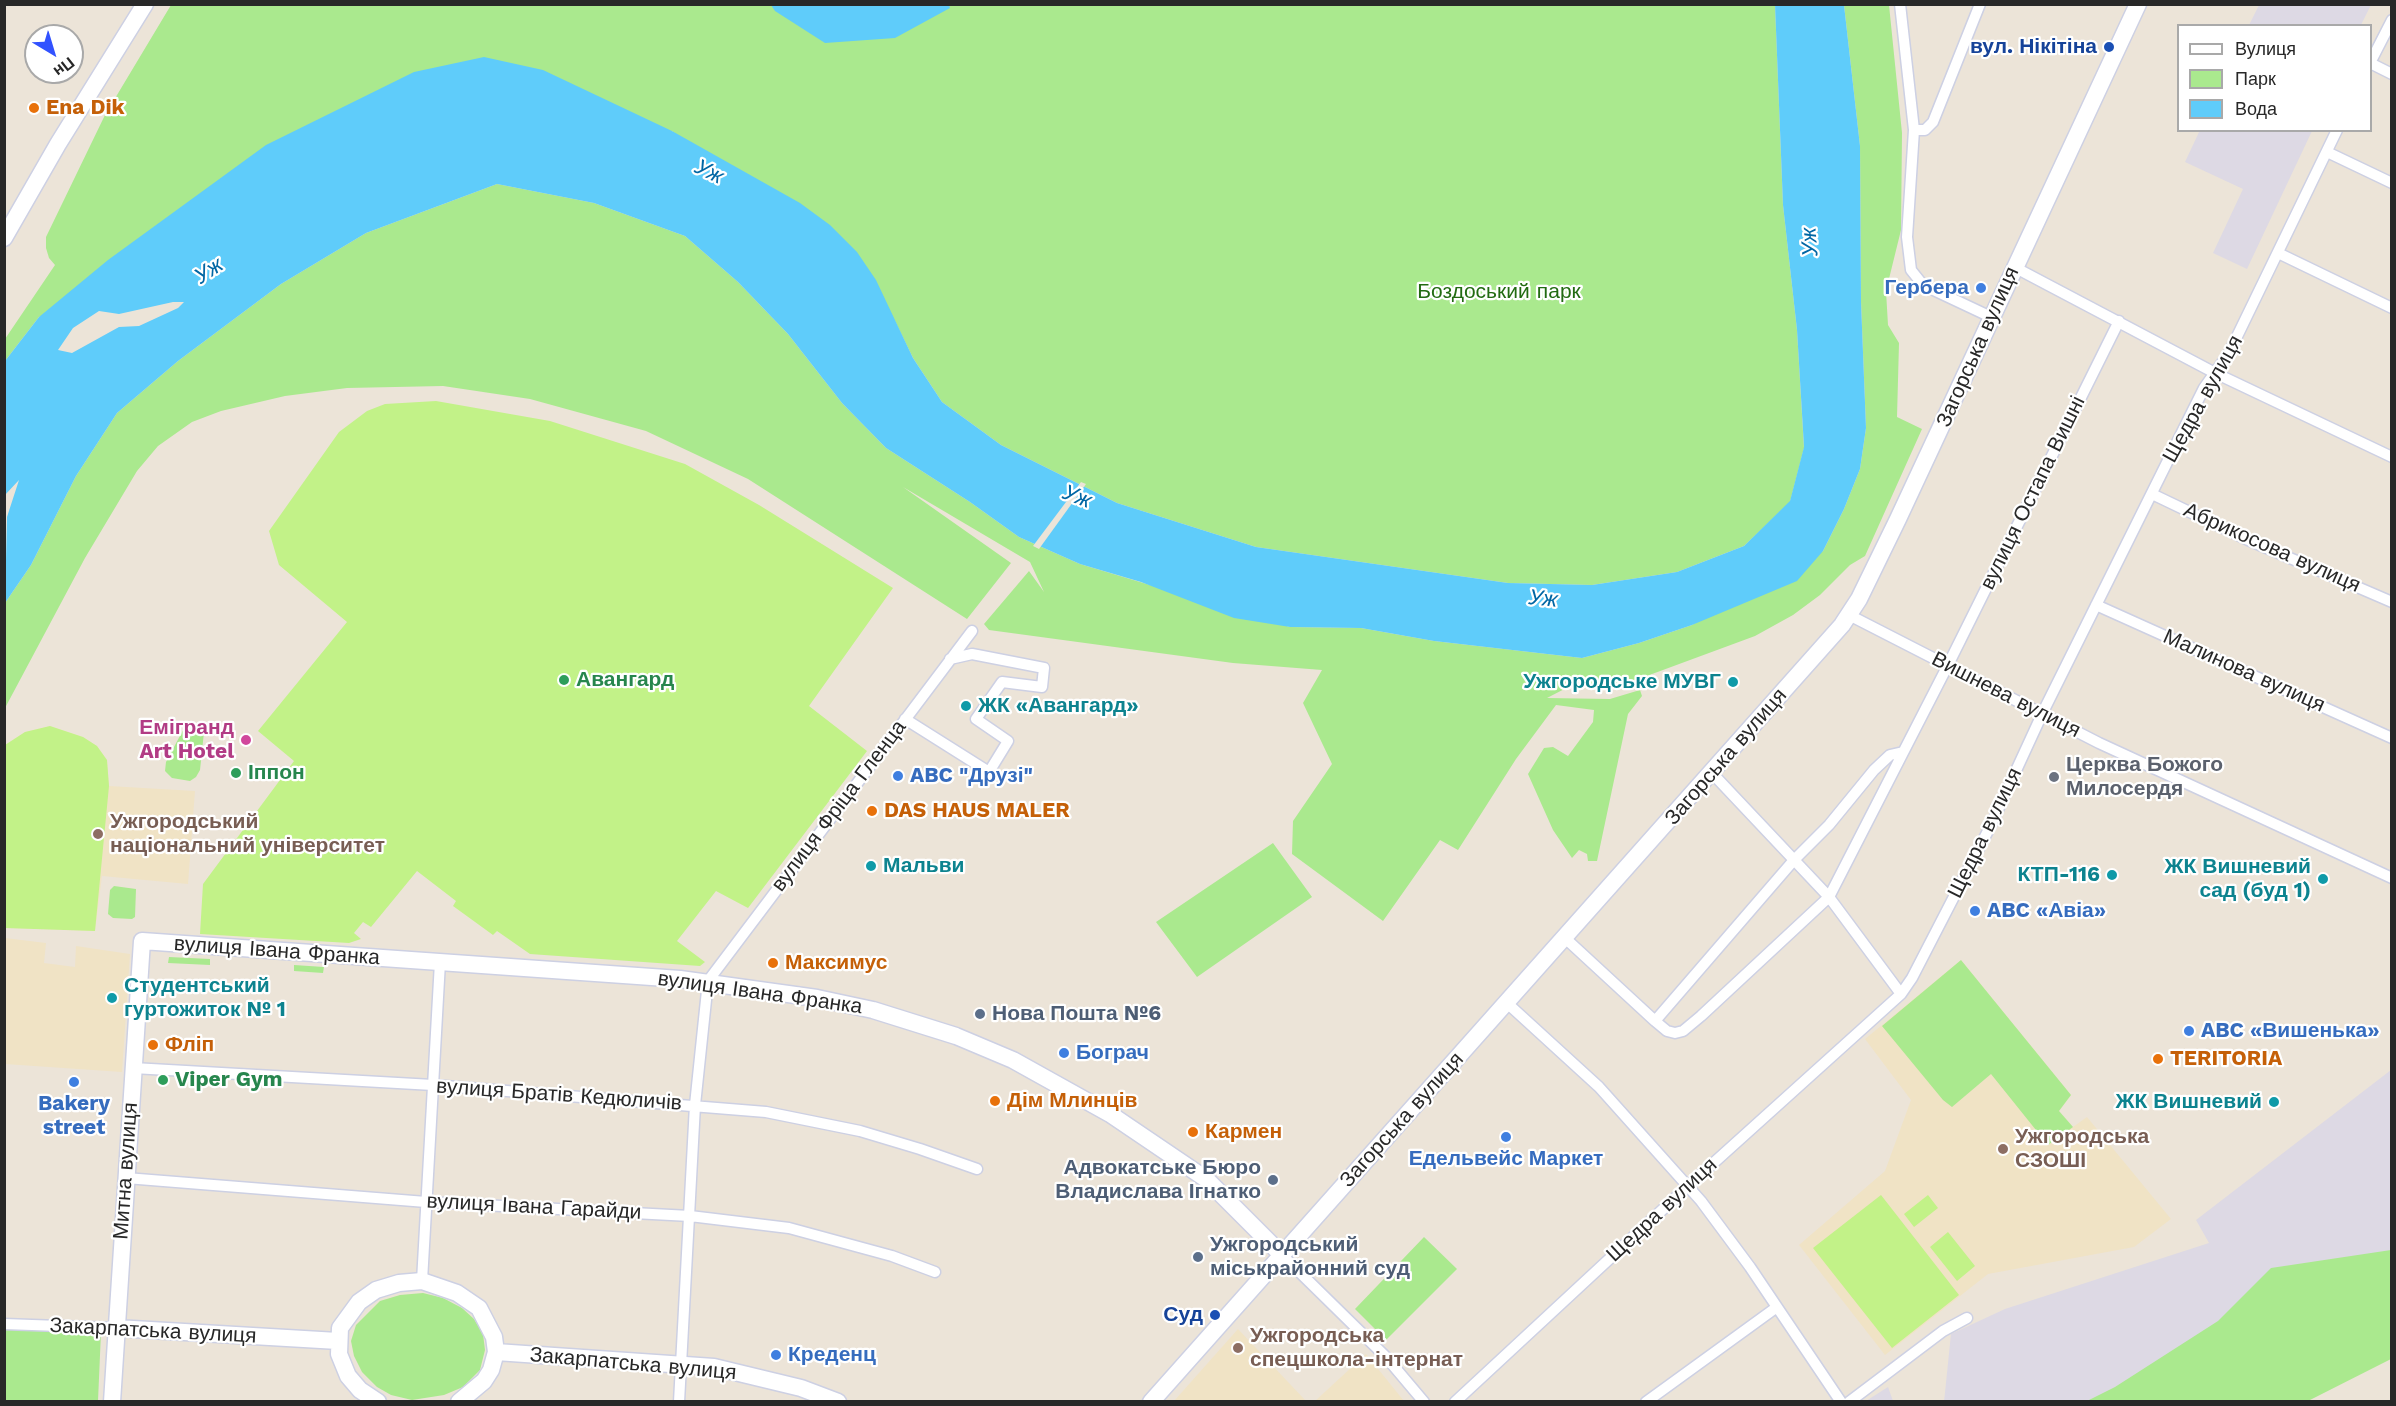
<!DOCTYPE html>
<html>
<head>
<meta charset="utf-8">
<style>
  body { margin:0 }
  #map { position:relative; width:2396px; height:1406px; overflow:hidden; background:#ece4d8; font-family:"Work Sans",sans-serif }
  canvas { display:block }
  .frame { position:absolute; inset:0; border:6px solid #282828; pointer-events:none }
  .legend { position:absolute; left:2177px; top:24px; width:195px; height:108px; box-sizing:border-box; background:#fff; border:2px solid #a9a9a9; margin:0; padding:8px 10px; list-style:none; font-size:18px; color:#282828 }
  .legend li { display:flex; align-items:center; gap:12px; height:30px }
  .legend b { width:30px; border:2px solid #a9a9a9 }
  .north { position:absolute; left:24px; top:24px; width:60px; height:60px; box-sizing:border-box; background:#fff; border:2px solid #a9a9a9; border-radius:50%; rotate:142deg; font-size:16px; font-weight:700; line-height:24px; text-align:center; color:#282828 }
  .north::after { content:''; display:block; margin:auto; width:21px; height:27px; background:#3252ff; clip-path:polygon(50% 0,100% 100%,50% 72%,0 100%) }
</style>
</head>
<body>
<div id="map">
<canvas width="2396" height="1406"></canvas>
<div class="frame"></div>
<ul class="legend">
<li><b style="height:8px;background:#fff"></b>Вулиця</li>
<li><b style="height:16px;background:#aae98e"></b>Парк</li>
<li><b style="height:16px;background:#5fccfa"></b>Вода</li>
</ul>
<div class="north">Пн</div>
</div>
<script>
const ctx = document.querySelector('canvas').getContext('2d');
ctx.lineJoin = 'round';
function paint(path, color) { ctx.fillStyle = color; ctx.fill(path, 'evenodd'); }
const poly = rows => new Path2D(rows.map(r => 'M' + r).join(''));
function trace(path, color, width, dash) { ctx.strokeStyle = color; ctx.lineWidth = width; ctx.lineCap = dash ? 'butt' : 'round'; ctx.setLineDash(dash || []); ctx.stroke(path); }
function label(font, color, halo, rows, align = 'center') {
  ctx.font = font + ' "Work Sans",sans-serif'; ctx.lineWidth = 4.5; ctx.setLineDash([]); ctx.textBaseline = 'middle'; ctx.strokeStyle = halo; ctx.fillStyle = color; for (const [text, x, y, turn = 0] of rows) {
    ctx.save(); ctx.translate(x, y); ctx.rotate((+turn || 0) * Math.PI / 180); ctx.textAlign = isNaN(turn) ? turn : align; if (halo) ctx.strokeText(text, 0, 0); ctx.fillText(text, 0, 0); ctx.restore();
  }
}
paint(poly([
  [2259,5,2259,4,2371,5,2361,25,2249,25],
  [2200,130,2312,131,2247,269,2213,253,2243,189,2185,162],
  [2391,1070,2391,1252,2126,1401,1944,1402,1951,1334,2005,1309,2209,1243,2196,1220],
  [1888,1387,1893,1401,1866,1401]
]), '#ddd9e4');
paint(poly([
  [50,726,83,737,97,746,107,760,109,786,195,791,188,884,102,876,95,931,5,928,5,745,25,732],
  [5,938,46,943,44,963,75,967,76,946,130,954,122,1072,5,1064],
  [1961,960,2071,1095,2059,1111,2073,1127,2087,1117,2171,1219,2134,1247,1988,1274,1885,1355,1799,1245,1885,1171,1911,1100,1865,1039],
  [1238,1329,1306,1401,1174,1401],
  [1366,1354,1404,1401,1314,1402]
]), '#f0e3c5');
paint(poly([
  [171,5,1775,5,1783,205,1797,330,1804,448,1790,502,1744,546,1677,572,1592,585,1508,583,1256,547,1117,503,1001,445,942,402,913,358,895,321,672,131,39,317,5,361,5,339,55,265,49,258,46,248,46,237,105,115],
  [1844,5,1889,5,1902,133,1901,230,1886,291,1888,325,1899,343,1897,417,1922,429,1865,556,1850,565,1820,595,1793,615,1755,636,1644,677,1616,685,1578,689,1578,682,1547,698,1610,699,1640,690,1642,696,1628,714,1597,861,1588,861,1587,854,1579,850,1572,858,1553,830,1528,774,1544,748,1553,747,1568,756,1593,722,1594,710,1556,705,1516,759,1458,850,1440,840,1383,921,1292,854,1293,821,1332,764,1303,703,1322,670,1233,663,989,630,984,624,1029,571,1044,592,1030,562,903,487,1011,563,967,619,748,479,646,431,530,399,443,386,347,388,285,396,221,411,192,422,158,446,137,471,85,558,5,708,5,603,31,565,76,476,117,413,178,361,281,284,366,233,497,184,594,203,685,236,738,282,788,334,842,403,886,448,970,502,1019,537,1080,564,1290,627,1361,628,1434,641,1582,658,1639,643,1692,625,1823,551,1844,509,1860,469,1866,428,1861,302,1860,146],
  [195,725,203,728,204,732,200,770,196,777,190,781,172,778,165,771,166,762,182,732,185,727],
  [1273,843,1312,897,1197,977,1156,922],
  [114,886,136,889,135,917,132,919,113,918,108,914,110,890],
  [169,957,210,959,210,965,168,963],
  [1961,960,2071,1095,2059,1111,2073,1127,2048,1145,1991,1074,1952,1107,1943,1100,1882,1026],
  [294,965,324,967,323,973,294,971],
  [1424,1237,1457,1269,1386,1340,1355,1309],
  [2391,1250,2391,1359,2308,1401,2087,1401,2115,1387,2218,1321,2271,1268],
  [423,1293,443,1298,462,1308,474,1319,483,1334,485,1350,480,1370,463,1387,444,1395,412,1400,391,1395,377,1387,362,1372,354,1356,351,1341,356,1325,380,1301,400,1295],
  [5,1329,101,1332,98,1401,5,1402]
]), '#aae98e');
paint(poly([
  [436,401,550,421,685,464,759,505,893,588,809,706,867,751,748,908,716,891,677,941,705,962,700,966,530,954,497,931,493,935,453,906,456,901,417,871,371,927,363,922,354,933,361,939,349,943,200,934,203,884,294,761,258,731,347,622,279,565,269,531,339,432,367,411,385,404],
  [50,726,83,737,97,746,107,760,109,786,95,931,5,928,5,745,25,732],
  [1881,1195,1959,1295,1892,1348,1813,1248],
  [1928,1195,1938,1208,1914,1227,1904,1214],
  [1948,1232,1975,1266,1957,1281,1930,1247]
]), '#c2f288');
paint(poly([
  [949,5,950,8,895,38,825,43,775,11,771,5],
  [1775,5,1844,5,1860,146,1861,302,1866,428,1860,469,1844,509,1823,551,1797,581,1692,625,1639,643,1582,658,1434,641,1361,628,1290,627,1234,618,1141,582,1080,564,1019,537,970,502,886,448,842,403,788,334,738,282,685,236,594,203,497,184,366,233,281,284,178,361,117,413,76,476,31,565,5,603,7,517,19,480,5,495,5,361,39,317,108,260,266,145,414,72,484,57,543,70,672,131,800,203,830,225,857,252,876,280,913,358,942,402,1001,445,1117,503,1256,547,1508,583,1592,585,1677,572,1744,546,1790,501,1804,447,1797,330,1783,205],
  [173,302,184,302,178,308,139,326,119,327,72,353,58,350,73,328,99,311,119,314]
]), '#5fccfa');
paint(poly([
  [1081,482,1086,484,1039,549,1033,546]
]), '#ece4d8');
const street = poly([
  [1900,4,1914,130,1907,237,1911,270,1923,285,1991,317],
  [2370,63,2392,20],
  [2370,63,2392,74],
  [1914,130,1925,130,1933,122,1980,4],
  [2327,152,2392,183],
  [2278,253,2392,308],
  [2014,267,2215,373,2392,457],
  [2152,494,2248,540,2392,602],
  [2096,605,2392,738],
  [1849,615,2099,743,2392,878],
  [905,719,989,772,1008,741,976,719,1002,682,1042,687,1044,668,972,654,950,659],
  [1712,773,1829,897,1901,994],
  [1565,938,1655,1021,1667,1031,1675,1033,1683,1031,1701,1016,1829,897,1948,665,2119,321],
  [1507,1003,1599,1087,1701,1201,1750,1267,1841,1402],
  [1655,1021,1794,860,1829,825,1874,770,1890,755,1903,752],
  [133,1068,433,1085,766,1112,860,1131,920,1149,977,1169],
  [126,1178,426,1202,690,1216,789,1228,892,1256,935,1272],
  [1281,1254,1386,1357,1424,1402],
  [422,1281,440,962],
  [4,1324,116,1328],
  [679,1402,695,1105,708,981,972,631],
  [1455,1402,1688,1186,1901,994,1912,978,1991,825,2043,712,2204,388,2229,353,2337,130],
  [1646,1402,1777,1307],
  [1849,1402,1943,1331,1967,1318]
]);
const secondary = poly([
  [4,238,58,144,145,4],
  [116,1328,338,1341],
  [496,1352,714,1367,801,1388,838,1402],
  [112,1402,142,941,680,979,817,998,873,1010,956,1036,1013,1060,1110,1114,1206,1179,1281,1254],
  [378,1402,360,1390,348,1376,339,1354,340,1328,359,1302,376,1290,399,1283,422,1281,457,1293,479,1308,494,1337,496,1352,491,1370,484,1381,459,1402],
  [1151,1402,1842,625,1859,599,1898,519,2138,4]
]);
trace(street, '#cdd0e3', 13);
trace(secondary, '#cdd0e3', 19);
trace(street, '#fff', 10);
trace(secondary, '#fff', 16);
for (const [x, y, r, color] of [
  [2109,47,6,"#1a4fb4"],
  [34,108,6,"#e8710a"],
  [1981,288,6,"#3f7fe0"],
  [564,680,6,"#2e9e5b"],
  [1733,682,6,"#0f9aa8"],
  [966,706,6,"#0f9aa8"],
  [246,740,6,"#d1479c"],
  [236,773,6,"#2e9e5b"],
  [898,776,6,"#3f7fe0"],
  [2054,777,6,"#6b7280"],
  [872,811,6,"#e8710a"],
  [98,834,6,"#8d6e63"],
  [871,866,6,"#0f9aa8"],
  [2112,875,6,"#0f9aa8"],
  [2323,879,6,"#0f9aa8"],
  [1975,911,6,"#3f7fe0"],
  [773,963,6,"#e8710a"],
  [112,998,6,"#0f9aa8"],
  [980,1014,6,"#5c6f8a"],
  [2189,1031,6,"#3f7fe0"],
  [153,1045,6,"#e8710a"],
  [1064,1053,6,"#3f7fe0"],
  [2158,1059,6,"#e8710a"],
  [163,1080,6,"#2e9e5b"],
  [74,1082,6,"#3f7fe0"],
  [995,1101,6,"#e8710a"],
  [2274,1102,6,"#0f9aa8"],
  [1193,1132,6,"#e8710a"],
  [1506,1137,6,"#3f7fe0"],
  [2003,1149,6,"#8d6e63"],
  [1273,1180,6,"#5c6f8a"],
  [1198,1257,6,"#5c6f8a"],
  [1215,1315,6,"#1a4fb4"],
  [1238,1348,6,"#8d6e63"],
  [776,1355,6,"#3f7fe0"]
]) { const dot = new Path2D(); dot.arc(x, y, r, 0, 2 * Math.PI); ctx.fillStyle = color; ctx.fill(dot); trace(dot, '#fff', 2); }
label('bold 21px', '#164399', '#fff', [
  ["вул. Нікітіна",2097,47],
  ["Суд",1203,1315]
], 'right');
label('bold 21px', '#c56008', '#fff', [
  ["Ena Dik",46,108],
  ["DAS HAUS MALER",884,811],
  ["Максимус",785,963],
  ["Фліп",165,1045],
  ["TERITORIA",2170,1059],
  ["Дім Млинців",1007,1101],
  ["Кармен",1205,1132]
], 'left');
label('bold 21px', '#366cbe', '#fff', [
  ["Гербера",1969,288,"right"],
  ["ABC \"Друзі\"",910,776],
  ["ABC «Авіа»",1987,911],
  ["ABC «Вишенька»",2201,1031],
  ["Бограч",1076,1053],
  ["Bakery",74,1104,"center"],
  ["street",74,1128,"center"],
  ["Едельвейс Маркет",1506,1159,"center"],
  ["Креденц",788,1355]
], 'left');
label('21px', '#226b12', '#fff', [
  ["Боздоський парк",1499,292]
]);
label('21px', '#282828', '#fff', [
  ["Загорська вулиця",1978,347,-66],
  ["Щедра вулиця",2203,399,-61],
  ["вулиця Остапа Вишні",2033,493,-64],
  ["Абрикосова вулиця",2272,548,24],
  ["Малинова вулиця",2244,671,24],
  ["Вишнева вулиця",2006,695,27],
  ["Загорська вулиця",1726,757,-49],
  ["вулиця Фріца Гленца",839,806,-53],
  ["Щедра вулиця",1985,833,-64],
  ["вулиця Івана Франка",277,951,4],
  ["вулиця Івана Франка",760,993,8],
  ["вулиця Братів Кедюличів",559,1095,4],
  ["Загорська вулиця",1402,1120,-48],
  ["Митна вулиця",126,1171,-86],
  ["вулиця Івана Гарайди",534,1207,3],
  ["Щедра вулиця",1662,1210,-43],
  ["Закарпатська вулиця",153,1331,3],
  ["Закарпатська вулиця",633,1364,5]
]);
label('bold 21px', '#27864d', '#fff', [
  ["Авангард",576,680],
  ["Іппон",248,773],
  ["Viper Gym",175,1080]
], 'left');
label('bold 21px', '#0d838f', '#fff', [
  ["Ужгородське МУВГ",1721,682],
  ["ЖК «Авангард»",978,706,"left"],
  ["Мальви",883,866,"left"],
  ["ЖК Вишневий",2311,867],
  ["сад (буд 1)",2311,891],
  ["КТП-116",2100,875],
  ["Студентський",124,986,"left"],
  ["гуртожиток № 1",124,1010,"left"],
  ["ЖК Вишневий",2262,1102]
], 'right');
label('bold 21px', '#b23c85', '#fff', [
  ["Емігранд",234,728],
  ["Art Hotel",234,752]
], 'right');
label('bold 21px', '#5b616d', '#fff', [
  ["Церква Божого",2066,765],
  ["Милосердя",2066,789]
], 'left');
label('bold 21px', '#785e54', '#fff', [
  ["Ужгородський",110,822],
  ["національний університет",110,846],
  ["Ужгородська",2015,1137],
  ["СЗОШІ",2015,1161],
  ["Ужгородська",1250,1336],
  ["спецшкола-інтернат",1250,1360]
], 'left');
label('bold 21px', '#4e5e75', '#fff', [
  ["Нова Пошта №6",992,1014],
  ["Адвокатське Бюро",1261,1168,"right"],
  ["Владислава Ігнатко",1261,1192,"right"],
  ["Ужгородський",1210,1245],
  ["міськрайонний суд",1210,1269]
], 'left');
label('italic 22px', '#0066a4', '#fff', [
  ["Уж",709,172,26],
  ["Уж",1810,242,-94],
  ["Уж",209,271,-34],
  ["Уж",1077,497,21],
  ["Уж",1543,599,6]
]);
</script>
</body>
</html>
